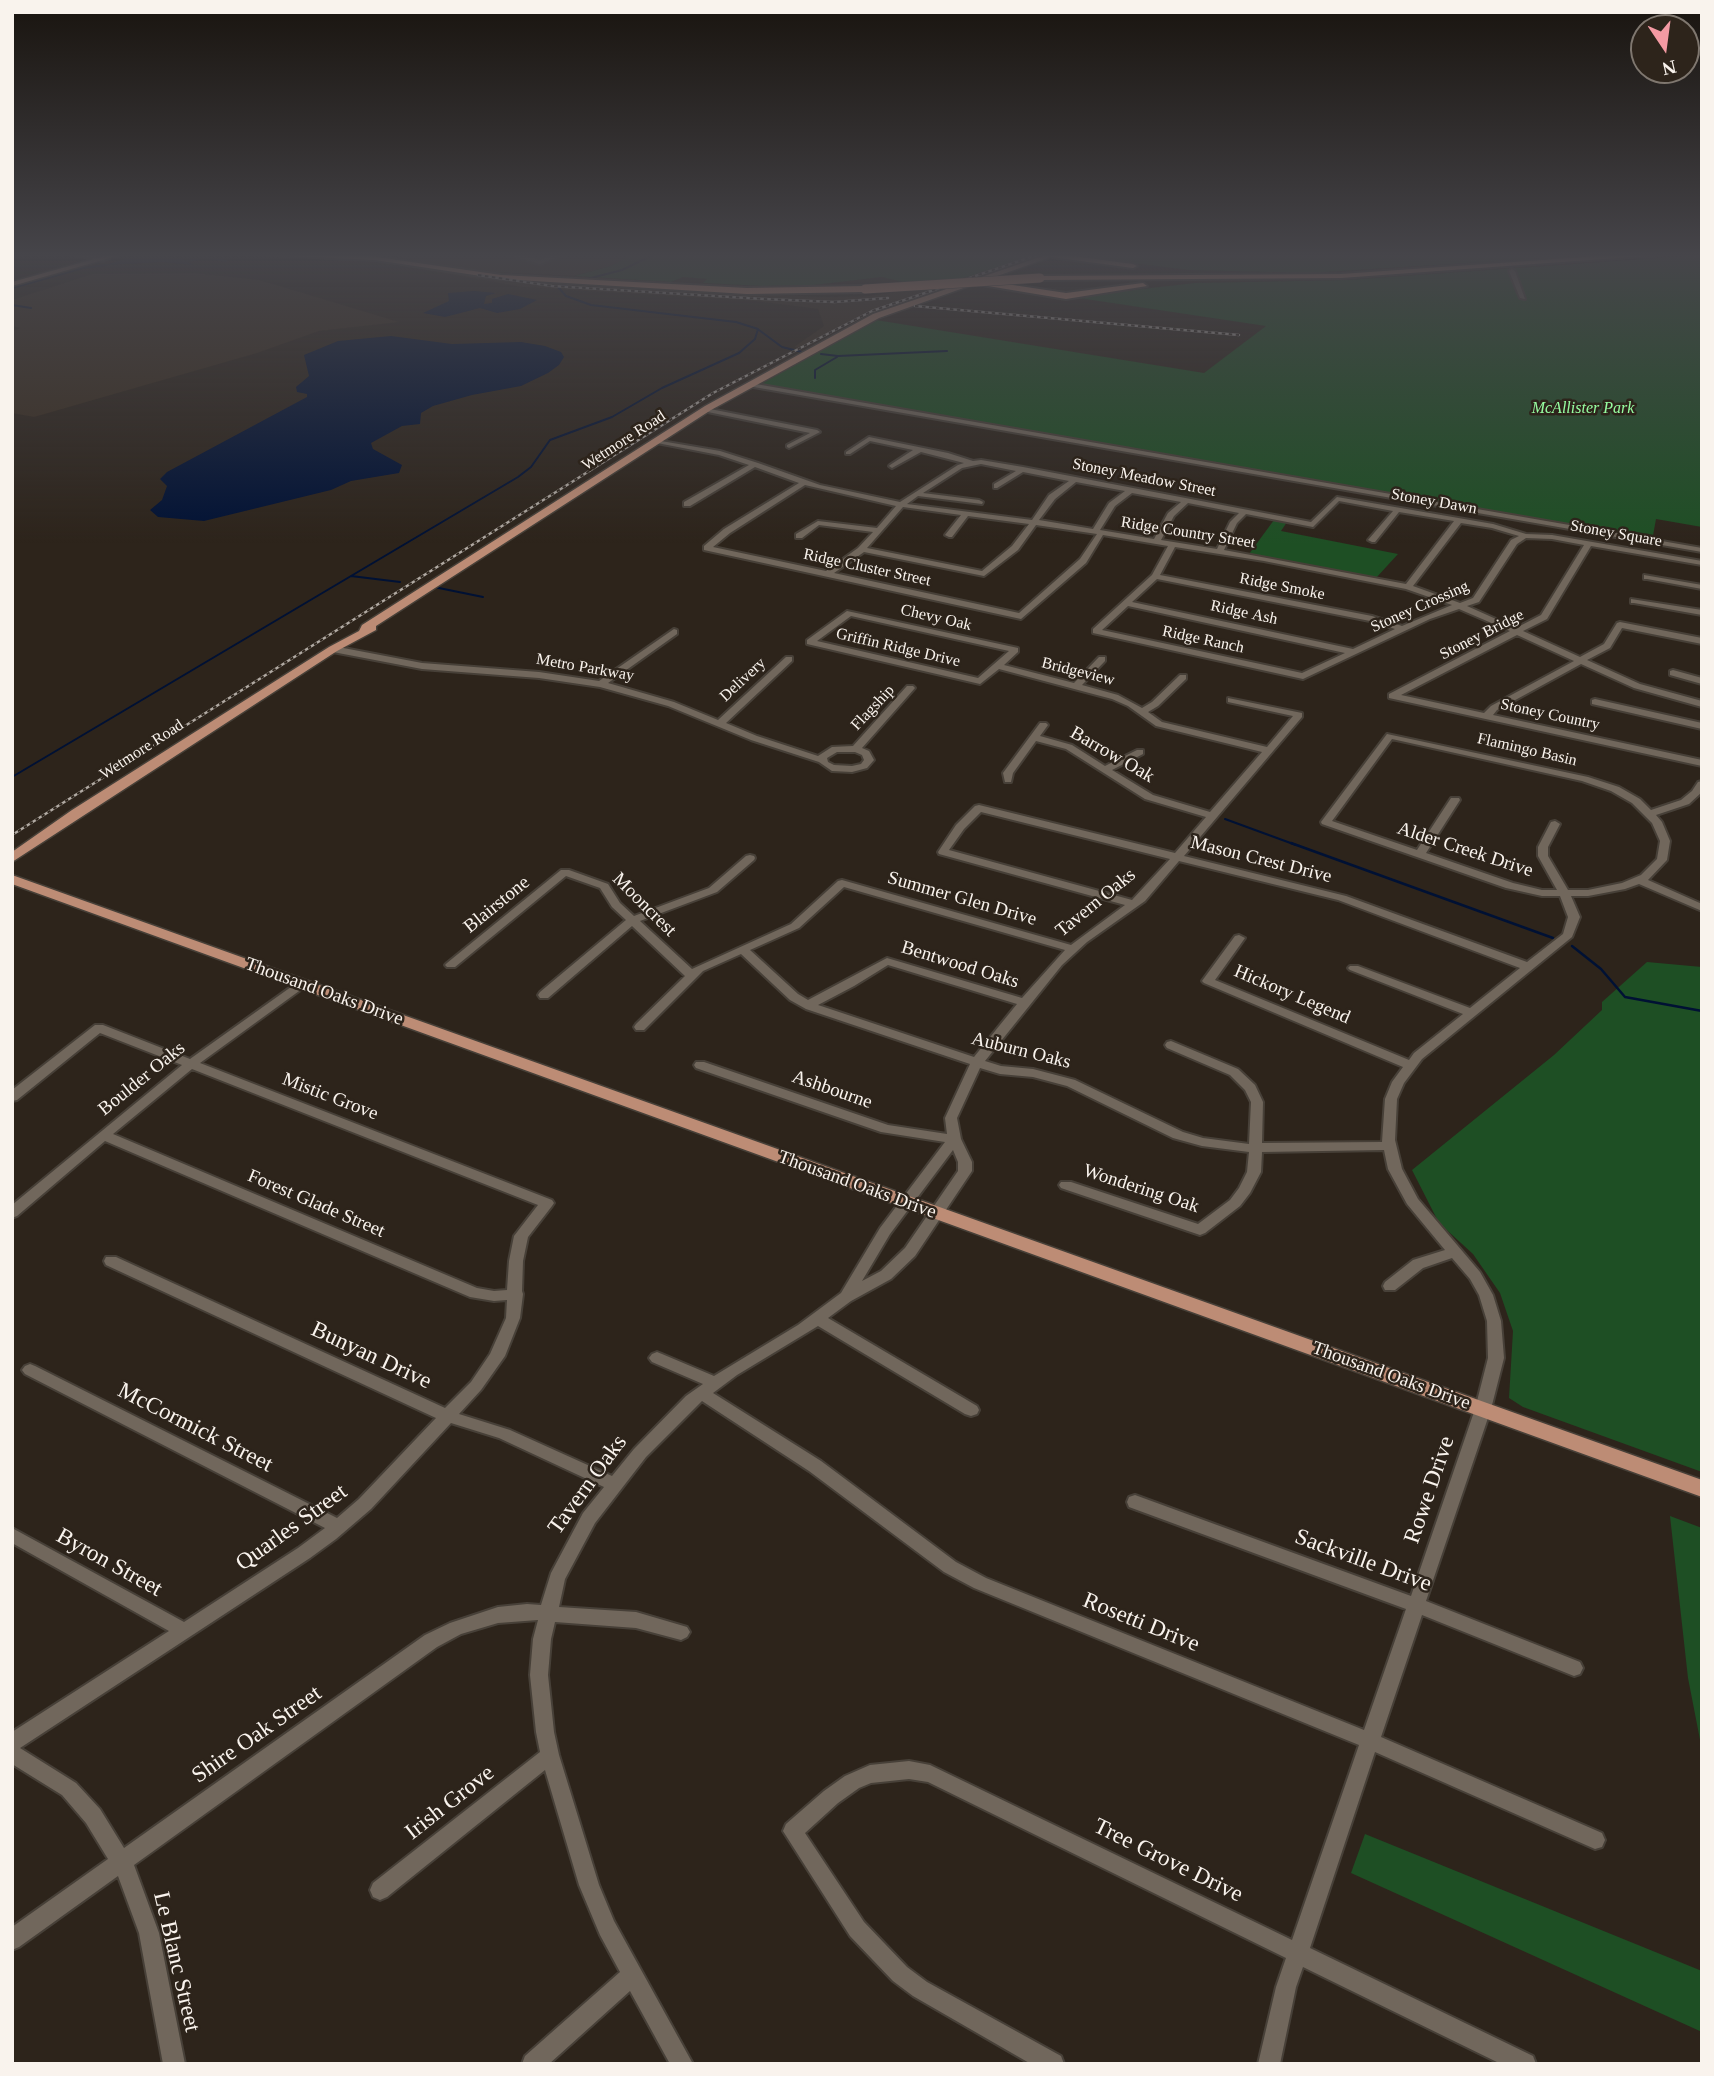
<!DOCTYPE html>
<html>
<head>
<meta charset="utf-8">
<style>
  body { margin:0 }
  #map { position:relative; width:1714px; height:2076px; overflow:hidden; background:#2d241b; font-family:Georgia,serif }
  canvas { display:block }
  .frame { position:absolute; inset:0; border:14px solid #f9f3ed; pointer-events:none }
  .north { position:absolute; left:1630px; top:14px; width:70px; height:70px; box-sizing:border-box; background:#2d241b; border:2px solid #7f776f; border-radius:50%; rotate:167deg; font-size:19px; font-weight:700; line-height:28px; text-align:center; color:#f9f3ed }
  .north::after { content:''; display:block; margin:auto; width:24px; height:32px; background:#f49aa3; clip-path:polygon(50% 0,100% 100%,50% 72%,0 100%) }
</style>
</head>
<body>
<div id="map">
<canvas width="1714" height="2076"></canvas>
<div class="frame"></div>
<div class="north">N</div>
</div>
<script>
const ctx = document.querySelector('canvas').getContext('2d');
ctx.lineJoin = 'round';
function paint(path, color) { ctx.fillStyle = color; ctx.fill(path, 'evenodd'); }
const poly = rows => new Path2D(rows.map(r => 'M' + r).join(''));
function trace(path, color, width, dash) { ctx.strokeStyle = color; ctx.lineWidth = width; ctx.lineCap = dash ? 'butt' : 'round'; ctx.setLineDash(dash || []); ctx.stroke(path); }
function label(font, color, halo, rows, align = 'center') {
  ctx.font = font + ' Georgia,serif'; ctx.lineWidth = 5; ctx.setLineDash([]); ctx.textBaseline = 'middle'; ctx.strokeStyle = halo; ctx.fillStyle = color; for (const [text, x, y, turn = 0] of rows) {
    ctx.save(); ctx.translate(x, y); ctx.rotate((+turn || 0) * Math.PI / 180); ctx.textAlign = isNaN(turn) ? turn : align; if (halo) ctx.strokeText(text, 0, 0); ctx.fillText(text, 0, 0); ctx.restore();
  }
}
paint(poly([
  [382,253,613,253,631,256,611,266,574,276,492,272,539,282,585,286,824,297,868,296,936,286,943,287,872,313,801,348,794,347,824,326,818,309,755,301,522,287,403,266,416,261],
  [195,273,260,280,399,322,319,331,257,353,34,417,12,413,12,331,20,328,12,326,12,300,92,274]
]), '#3a2d1f');
paint(poly([
  [613,253,1039,253,961,279,903,282,882,277,814,285,762,286,703,283,707,279,683,277,671,282,574,276,611,266,630,256],
  [1623,253,1310,273,1189,270,1083,257,1081,254],
  [1702,255,1702,527,1656,519,1652,541,759,385,876,320,1204,373,1266,326,1072,297,1195,283,1346,280],
  [1274,520,1287,522,1281,531,1398,554,1376,578,1249,554],
  [1647,962,1702,967,1702,1472,1523,1407,1509,1398,1513,1331,1500,1293,1473,1254,1439,1223,1412,1170,1554,1055,1602,1010,1602,1002],
  [1670,1516,1702,1528,1702,1750,1688,1678],
  [1365,1834,1702,1971,1702,2032,1351,1873]
]), '#1e4f24');
paint(poly([
  [144,253,182,259,193,265,162,262,106,265],
  [474,291,496,293,486,296,484,304,492,303,492,299,508,294,537,300,520,309,497,313,480,308,445,317,423,313,449,301,448,293],
  [391,336,452,344,521,342,545,346,561,352,564,357,559,365,548,373,521,386,472,395,433,406,421,413,420,424,402,426,371,443,373,449,402,465,399,473,351,481,331,490,204,521,158,517,150,510,162,500,167,486,160,479,167,472,307,397,307,394,297,392,296,387,309,376,304,355,338,341]
]), '#001134');
trace(poly([
  [174,253,188,257,212,254],
  [205,257,226,261],
  [187,261,207,257],
  [97,263,131,253],
  [583,280,622,270,657,253],
  [12,288,83,268,107,265],
  [12,305,31,308],
  [759,330,782,347,802,352],
  [821,354,838,356,947,351],
  [815,378,815,370,837,357],
  [351,576,400,582],
  [434,587,483,597],
  [12,777,518,477,531,467,550,440,612,417,662,388,739,353,755,339,758,329,736,322,591,305,566,296,558,287,573,283],
  [1225,819,1296,845]
]), '#001134', 2);
trace(poly([
  [1291,843,1553,938],
  [1572,946,1601,969,1625,997,1702,1011]
]), '#001134', 2.5);
const minor = poly([
  [66,253,78,253,106,259,103,261,66,253],
  [503,253,512,253,540,260,560,253,568,253,540,264,503,253],
  [1512,269,1515,271,1525,299,1520,298,1509,271,1512,269],
  [750,383,1702,548,1702,552,748,386,750,383],
  [705,408,817,430,820,432,789,448,787,447,787,445,810,433,703,411,702,410,705,408],
  [869,437,948,453,973,461,981,460,1023,467,1311,522,1337,497,1493,524,1526,534,1552,535,1702,561,1702,565,1591,546,1547,619,1523,631,1580,657,1604,644,1617,623,1620,622,1702,638,1702,644,1622,628,1610,648,1587,660,1640,684,1702,701,1702,707,1634,688,1581,664,1497,710,1493,715,1702,760,1702,766,1389,698,1389,694,1510,631,1459,609,1430,619,1303,679,1093,633,1093,629,1152,575,1168,546,1103,535,1086,563,1021,619,704,550,704,546,724,529,799,483,755,467,690,506,684,506,684,502,749,465,719,455,652,442,655,440,720,451,758,463,820,485,900,502,958,465,964,463,921,452,892,468,889,466,890,465,913,450,870,441,850,454,846,454,846,452,869,437],
  [981,464,1016,471,994,484,994,488,997,488,1023,472,1069,481,1049,495,1032,520,907,504,918,496,982,504,983,502,979,500,923,493,962,468,981,464],
  [1076,482,1125,491,1109,503,1093,529,1039,520,1055,499,1076,482],
  [805,485,896,506,877,528,818,521,796,534,796,538,802,538,819,525,873,532,858,548,826,571,713,547,730,533,805,485],
  [1132,493,1181,502,1168,513,1154,539,1100,530,1115,506,1132,493],
  [1339,501,1393,511,1368,540,1372,542,1375,542,1399,512,1454,521,1406,584,1224,550,1237,523,1246,514,1313,527,1339,501],
  [1188,503,1239,513,1230,522,1217,549,1161,540,1174,516,1188,503],
  [903,507,961,515,945,535,949,537,952,537,968,516,1029,524,1012,546,982,571,867,548,903,507],
  [1461,523,1492,528,1519,536,1511,540,1473,598,1460,603,1413,586,1461,523],
  [1036,525,1097,534,1080,559,1019,613,834,573,864,552,984,576,1018,550,1036,525],
  [1526,538,1552,539,1584,545,1541,615,1516,628,1467,606,1479,602,1517,544,1526,538],
  [1175,547,1264,561,1406,589,1452,605,1402,626,1372,616,1160,575,1175,547],
  [1157,579,1370,621,1395,629,1353,649,1132,602,1157,579],
  [1128,606,1345,653,1302,673,1102,630,1128,606],
  [1517,635,1574,661,1491,706,1484,713,1401,695,1517,635],
  [1644,575,1702,585,1702,589,1647,579,1644,579,1644,575],
  [1631,599,1702,610,1702,615,1634,603,1631,603,1631,599],
  [847,611,1018,648,1018,652,1004,665,1074,683,1099,657,1105,657,1105,661,1082,685,1118,695,1142,708,1152,702,1180,675,1186,675,1186,679,1158,706,1148,712,1162,722,1267,747,1293,716,1228,702,1228,698,1302,713,1302,717,1184,856,1346,896,1527,962,1563,934,1568,917,1560,896,1542,896,1506,888,1322,824,1321,822,1387,734,1588,777,1619,787,1640,799,1651,810,1681,800,1692,791,1698,782,1702,781,1702,792,1689,804,1656,815,1662,822,1670,841,1667,860,1648,880,1702,904,1702,911,1639,884,1625,889,1588,896,1571,896,1580,917,1572,937,1422,1059,1404,1083,1397,1099,1395,1140,1402,1169,1418,1199,1480,1272,1493,1295,1501,1321,1504,1358,1491,1409,1426,1601,1580,1662,1583,1668,1580,1674,1574,1676,1422,1615,1381,1737,1602,1833,1605,1840,1602,1847,1595,1849,1375,1752,1310,1948,1533,2056,1536,2064,1501,2064,1303,1967,1296,1987,1280,2064,1258,2064,1276,1987,1286,1958,928,1782,909,1779,871,1783,859,1788,838,1803,805,1833,864,1922,907,1967,927,1982,1061,2056,1064,2064,1031,2064,913,1996,893,1981,850,1936,783,1831,786,1824,824,1791,845,1776,870,1765,909,1761,930,1765,1292,1940,1359,1745,974,1588,944,1572,809,1471,702,1401,646,1457,595,1523,565,1579,559,1607,636,1612,687,1627,690,1632,687,1637,681,1640,636,1628,555,1622,551,1639,548,1675,554,1732,559,1755,599,1885,614,1921,693,2064,670,2064,630,1991,549,2064,522,2064,525,2056,620,1972,600,1935,579,1885,545,1770,387,1897,380,1900,373,1897,370,1890,373,1883,540,1752,536,1732,530,1675,533,1639,538,1620,498,1623,461,1634,437,1647,134,1865,159,1933,185,2064,163,2064,139,1933,118,1876,19,1947,12,1950,12,1927,108,1859,86,1823,62,1795,12,1764,12,1732,169,1631,12,1543,12,1528,184,1622,298,1548,325,1528,25,1374,22,1370,25,1366,30,1364,35,1366,337,1518,359,1499,436,1418,106,1265,104,1261,106,1257,116,1257,445,1408,471,1382,490,1354,506,1318,507,1300,494,1301,470,1297,105,1141,17,1216,12,1218,12,1205,182,1065,100,1033,17,1100,12,1101,12,1090,95,1025,103,1025,190,1059,298,982,306,982,308,984,306,986,200,1063,552,1200,554,1203,552,1206,528,1237,523,1261,522,1291,523,1294,520,1318,505,1356,481,1390,459,1414,510,1430,612,1476,634,1449,686,1396,703,1384,652,1362,649,1358,652,1354,657,1352,662,1354,714,1376,798,1325,841,1293,880,1228,945,1142,881,1132,696,1068,694,1065,696,1062,704,1062,888,1125,947,1134,945,1118,970,1064,806,1009,790,1000,741,954,703,971,644,1030,636,1030,634,1027,636,1024,685,976,632,926,548,998,540,998,538,995,540,992,626,920,612,907,600,888,566,876,455,967,447,967,445,965,447,963,561,870,569,870,608,884,620,903,634,916,709,888,746,856,750,855,754,856,755,858,754,860,717,892,640,921,692,969,791,924,838,881,842,880,1071,945,1125,905,939,854,938,852,956,825,975,806,979,805,1175,853,1206,817,1145,799,1066,749,1036,741,1013,773,1011,782,1005,782,1003,773,1040,723,1046,723,1048,725,1040,736,1072,745,1105,766,1137,750,1143,750,1143,754,1112,770,1153,795,1210,812,1262,752,1156,726,1128,706,1112,699,999,669,980,684,807,644,807,640,847,611],
  [851,616,1009,651,978,678,817,641,851,616],
  [1392,739,1582,781,1611,791,1632,803,1652,823,1660,841,1657,859,1641,875,1622,883,1588,890,1568,890,1548,856,1548,847,1560,824,1555,821,1551,822,1538,847,1538,856,1557,890,1542,890,1513,883,1426,853,1460,800,1459,798,1451,798,1417,850,1332,821,1392,739],
  [981,812,1170,859,1132,900,949,850,964,829,981,812],
  [1179,861,1338,900,1520,968,1470,1008,1358,966,1350,966,1348,968,1350,970,1463,1014,1414,1053,1409,1060,1215,980,1245,938,1239,935,1235,936,1202,981,1204,983,1403,1067,1392,1082,1385,1099,1382,1142,1262,1143,1263,1102,1255,1085,1238,1069,1171,1041,1167,1042,1165,1045,1167,1048,1230,1075,1245,1090,1251,1102,1249,1144,1203,1138,1183,1132,1075,1080,1033,1069,1001,1066,985,1061,1062,965,1087,942,1145,901,1179,861],
  [844,887,1065,950,1022,998,887,958,808,1000,798,994,750,950,799,928,844,887],
  [888,965,1017,1004,974,1057,818,1005,854,986,888,965],
  [980,1068,1000,1074,1033,1077,1067,1086,1173,1138,1202,1146,1249,1152,1247,1172,1239,1188,1230,1200,1198,1224,1071,1182,1061,1182,1059,1185,1061,1188,1200,1235,1205,1233,1240,1206,1250,1193,1261,1172,1262,1152,1384,1150,1388,1169,1407,1204,1445,1250,1413,1260,1385,1282,1383,1286,1385,1290,1395,1290,1423,1268,1452,1258,1470,1279,1479,1295,1487,1321,1488,1358,1475,1409,1411,1596,1135,1495,1129,1497,1127,1502,1129,1507,1406,1609,1364,1730,986,1578,956,1562,821,1461,713,1393,737,1375,818,1326,965,1414,971,1416,977,1414,979,1410,977,1406,828,1318,851,1301,891,1279,915,1256,972,1171,972,1162,961,1139,957,1118,980,1068],
  [192,1069,538,1205,514,1236,509,1261,507,1290,494,1291,477,1288,113,1134,192,1069],
  [953,1150,958,1162,958,1171,905,1248,881,1271,862,1281,890,1234,953,1150],
  [451,1423,499,1438,604,1487,583,1513,551,1573,541,1605,527,1604,498,1607,450,1623,425,1635,124,1848,100,1809,76,1783,20,1748,310,1558,336,1539,371,1509,451,1423],
  [674,629,677,630,677,634,608,683,674,702,718,720,786,657,792,657,792,661,726,723,757,736,818,756,832,747,853,746,907,686,913,686,915,688,862,748,869,751,874,760,867,768,852,772,832,771,819,762,751,740,668,706,600,687,539,678,422,669,333,652,329,649,333,646,422,663,539,672,599,681,674,629],
  [837,752,855,752,862,755,864,760,861,764,852,766,834,765,828,762,827,758,837,752],
  [1673,670,1702,678,1702,684,1670,675,1670,671,1673,670],
  [1595,699,1702,723,1702,729,1592,704,1592,700,1595,699]
]);
const major = poly([
  [116,253,127,253,12,286,12,282,116,253],
  [1052,253,1062,253,879,318,711,410,376,626,376,630,337,651,12,862,12,852,72,810,329,647,359,631,362,625,705,406,873,314,1052,253],
  [12,875,1702,1480,1702,1497,12,884,12,875]
]);
const highway = poly([
  [230,253,349,253,501,275,747,288,865,286,869,289,865,292,747,294,501,279,375,260,230,253],
  [1049,253,1133,264,1137,266,1133,268,1052,257,1049,253],
  [1643,253,1686,253,1341,278,1040,280,1036,278,1040,276,1341,274,1643,253],
  [973,279,1066,293,1143,283,1147,286,1066,299,970,283,973,279]
]);
trace(minor, '#474038', 4);
trace(major, '#474038', 3);
trace(highway, '#474038', 4);
paint(minor, '#71675c');
paint(major, '#bd8c75');
paint(highway, '#f0a586');
const rail = poly([
  [478,275,552,286,764,299,834,302,888,298],
  [915,306,1239,335],
  [12,835,713,393,872,311,1043,253]
]);
trace(rail, '#b1aaa3', 2.5);
trace(rail, '#2d241b', 2, [3.5]);
const highwayBridge = poly([
  [865,289,1040,278]
]);
trace(highwayBridge, '#474038', 10, []);
trace(highwayBridge, '#f0a586', 9);
const sky = ctx.createLinearGradient(0, 0, 0, 544);
sky.addColorStop(0, '#19140f');
sky.addColorStop(0.47, '#46454a');
sky.addColorStop(1, '#46454a00');
ctx.fillStyle = sky;
ctx.fillRect(0, 0, 1714, 544);
label('italic 16px', '#96fca0', '#2d241b', [
  ["McAllister Park",1583,409]
]);
label('16px', '#f9f3ed', '#2d241b', [
  ["Wetmore Road",624,441,-33],
  ["Stoney Meadow Street",1144,478,11],
  ["Stoney Dawn",1434,502,10],
  ["Ridge Country Street",1188,533,9],
  ["Stoney Square",1616,534,10],
  ["Ridge Cluster Street",867,568,12],
  ["Ridge Smoke",1282,587,11],
  ["Stoney Crossing",1420,607,-24],
  ["Ridge Ash",1244,613,12],
  ["Chevy Oak",936,618,13],
  ["Stoney Bridge",1482,635,-27],
  ["Ridge Ranch",1203,640,12],
  ["Griffin Ridge Drive",898,648,13],
  ["Metro Parkway",585,668,10],
  ["Bridgeview",1078,672,14],
  ["Delivery",743,680,-43],
  ["Flagship",873,708,-47],
  ["Stoney Country",1550,715,12],
  ["Wetmore Road",142,750,-33],
  ["Flamingo Basin",1527,750,13]
]);
label('19px', '#f9f3ed', '#2d241b', [
  ["Barrow Oak",1112,755,30],
  ["Alder Creek Drive",1465,850,18],
  ["Mason Crest Drive",1261,860,14],
  ["Summer Glen Drive",962,899,16],
  ["Tavern Oaks",1096,903,-39],
  ["Blairstone",497,905,-39],
  ["Mooncrest",644,905,45],
  ["Bentwood Oaks",960,965,17],
  ["Thousand Oaks Drive",324,992,20],
  ["Hickory Legend",1292,995,23],
  ["Auburn Oaks",1021,1051,14],
  ["Boulder Oaks",142,1079,-39],
  ["Ashbourne",832,1090,19],
  ["Mistic Grove",330,1097,21],
  ["Thousand Oaks Drive",857,1185,20],
  ["Wondering Oak",1141,1189,18],
  ["Forest Glade Street",316,1204,23],
  ["Thousand Oaks Drive",1391,1376,20]
]);
label('23px', '#f9f3ed', '#2d241b', [
  ["Bunyan Drive",371,1356,25],
  ["McCormick Street",195,1428,27],
  ["Tavern Oaks",588,1485,-54],
  ["Rowe Drive",1430,1490,-71],
  ["Quarles Street",292,1528,-36],
  ["Sackville Drive",1363,1561,20],
  ["Byron Street",109,1563,29],
  ["Rosetti Drive",1141,1623,22],
  ["Shire Oak Street",257,1735,-35],
  ["Irish Grove",450,1803,-38],
  ["Tree Grove Drive",1168,1861,26],
  ["Le Blanc Street",176,1962,77]
]);
</script>
</body>
</html>
